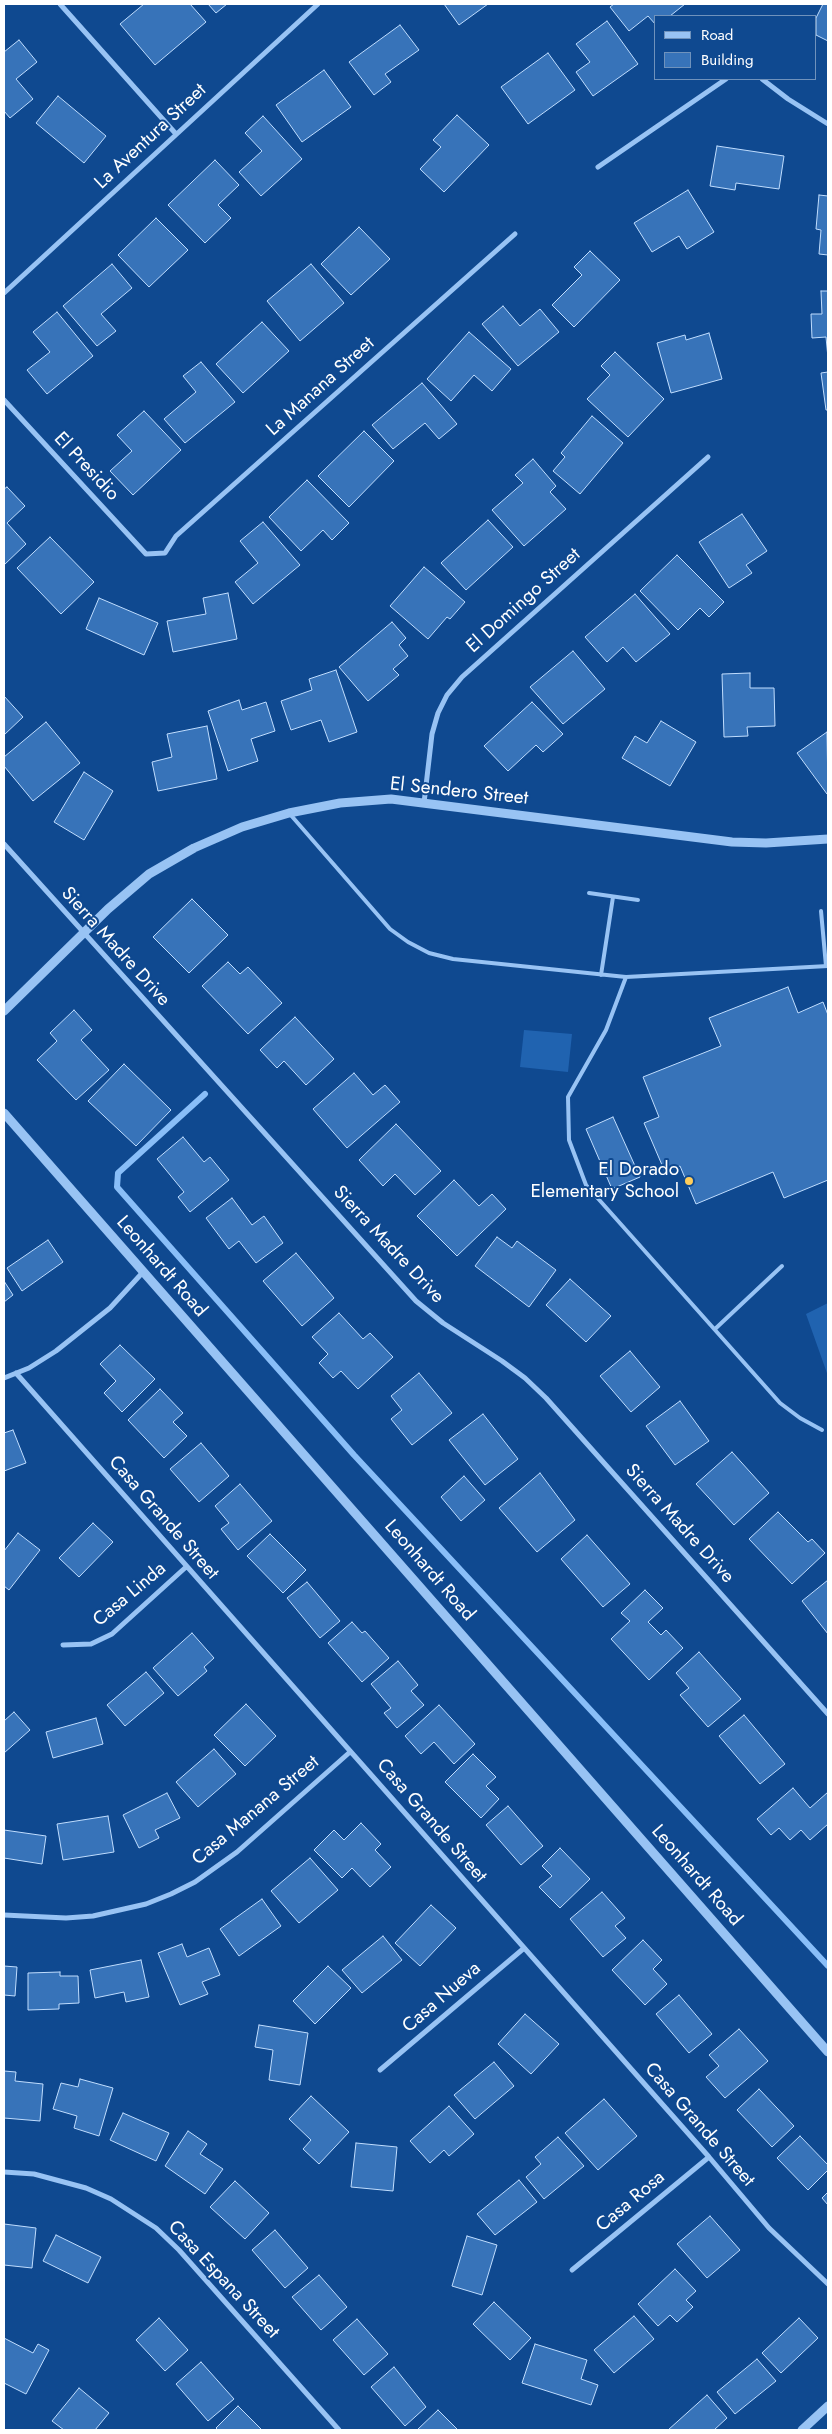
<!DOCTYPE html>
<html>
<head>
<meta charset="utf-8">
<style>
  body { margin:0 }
  #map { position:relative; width:832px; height:2434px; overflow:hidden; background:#0f4990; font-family:Jost,sans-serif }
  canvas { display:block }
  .frame { position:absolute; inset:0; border:5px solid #fff; pointer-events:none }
  .legend { position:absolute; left:654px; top:15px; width:162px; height:65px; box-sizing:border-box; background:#0f4990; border:1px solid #6f92bc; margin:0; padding:6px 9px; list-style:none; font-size:15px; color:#fff }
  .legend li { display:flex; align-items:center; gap:10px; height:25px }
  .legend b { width:25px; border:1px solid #6f92bc }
</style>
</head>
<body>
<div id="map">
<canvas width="832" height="2434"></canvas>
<div class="frame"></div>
<ul class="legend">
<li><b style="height:6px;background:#98c3f4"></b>Road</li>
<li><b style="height:14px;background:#3773b9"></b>Building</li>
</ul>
</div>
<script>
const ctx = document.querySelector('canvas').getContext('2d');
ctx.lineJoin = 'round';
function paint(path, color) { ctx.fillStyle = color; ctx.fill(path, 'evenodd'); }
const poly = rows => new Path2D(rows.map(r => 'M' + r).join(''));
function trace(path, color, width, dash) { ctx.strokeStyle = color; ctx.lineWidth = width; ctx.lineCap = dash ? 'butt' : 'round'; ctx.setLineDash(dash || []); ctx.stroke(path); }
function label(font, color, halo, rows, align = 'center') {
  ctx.font = font + ' Jost,sans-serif'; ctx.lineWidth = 4; ctx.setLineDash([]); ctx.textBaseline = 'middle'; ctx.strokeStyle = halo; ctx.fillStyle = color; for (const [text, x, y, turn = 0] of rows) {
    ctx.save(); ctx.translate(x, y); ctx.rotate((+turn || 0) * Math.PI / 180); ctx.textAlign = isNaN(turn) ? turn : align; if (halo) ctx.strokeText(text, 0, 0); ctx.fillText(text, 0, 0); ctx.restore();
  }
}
paint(poly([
  [524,1030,572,1034,568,1072,520,1067],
  [828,1303,828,1376,806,1314]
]), '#2063b0');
trace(poly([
  [205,1094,118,1173,117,1187,354,1455,828,1966]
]), '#89bef8', 6);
const building = poly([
  [144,4,190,4,206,22,155,65,120,24,144,4],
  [208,4,227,4,216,13,208,4],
  [444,4,488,4,459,25,444,4],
  [614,4,685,4,670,16,656,16,656,25,648,16,629,31,610,7,614,4],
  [823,4,828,4,828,41,816,35,816,18,823,4],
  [607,21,638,64,593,96,576,72,590,62,576,44,607,21],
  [400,25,419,50,385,74,391,82,374,95,349,62,400,25],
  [19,40,37,62,16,79,33,99,10,118,4,111,4,52,19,40],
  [548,53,575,90,528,124,501,87,548,53],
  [324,70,351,107,302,142,276,105,324,70],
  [58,96,106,136,84,163,36,123,58,96],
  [457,115,489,145,444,192,420,169,441,147,433,140,457,115],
  [263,116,302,159,261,196,239,172,262,151,245,133,263,116],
  [717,146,784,156,779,189,736,183,735,190,710,186,717,146],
  [215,160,239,185,218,205,231,218,205,243,168,205,215,160],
  [688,190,714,232,687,249,679,236,652,252,634,223,688,190],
  [819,195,828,196,828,255,819,254,821,230,816,229,819,195],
  [156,218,188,250,149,287,118,255,156,218],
  [359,227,390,259,351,295,321,264,359,227],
  [590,251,620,280,574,327,552,305,582,275,574,267,590,251],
  [112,264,132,288,101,314,116,331,97,346,63,306,112,264],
  [311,264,344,303,300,341,267,301,311,264],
  [821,291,828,291,828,358,826,337,812,338,811,314,822,314,821,291],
  [503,306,520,326,540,309,559,332,518,366,482,324,503,306],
  [57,312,93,356,47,394,27,370,50,352,33,332,57,312],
  [262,322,289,351,243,393,216,364,262,322],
  [469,332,511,369,492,391,474,375,451,401,427,379,469,332],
  [709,333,722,379,671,393,657,343,685,335,686,340,709,333],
  [615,352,664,399,628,437,587,399,610,375,601,366,615,352],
  [201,362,235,402,185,443,164,419,196,392,183,376,201,362],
  [828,372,828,410,826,410,821,373,828,372],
  [422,383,457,424,439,439,425,423,393,449,372,425,422,383],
  [144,411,181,450,133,495,110,471,132,451,117,435,144,411],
  [592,416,623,443,580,494,553,471,565,457,561,453,592,416],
  [364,431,394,461,349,507,318,476,364,431],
  [533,459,556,486,550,492,566,509,524,546,492,510,523,483,515,475,533,459],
  [307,480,349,523,332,540,323,530,301,551,269,517,307,480],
  [7,487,25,506,7,523,26,544,4,565,4,489,7,487],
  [742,514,767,551,746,565,752,573,729,588,699,542,742,514],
  [488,520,513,547,466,590,441,563,488,520],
  [263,522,300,565,253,604,235,582,258,563,240,541,263,522],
  [50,537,94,582,61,614,17,568,50,537],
  [677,555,724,602,709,617,700,608,678,630,640,591,677,555],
  [424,567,465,602,450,619,447,617,428,639,390,606,424,567],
  [228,593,237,639,173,652,167,621,206,614,203,598,228,593],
  [635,594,670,634,636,662,623,647,607,662,585,637,635,594],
  [99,598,158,623,144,655,86,629,99,598],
  [392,622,406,638,399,645,408,656,393,669,399,675,368,701,339,667,392,622],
  [573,651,605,689,563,724,530,687,573,651],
  [336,670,357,732,329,742,321,720,291,730,281,701,312,690,309,679,336,670],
  [750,673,750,688,774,688,775,726,747,727,748,736,724,737,722,674,750,673],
  [4,696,23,717,4,735,4,696],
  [239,700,242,710,266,702,275,731,251,739,258,761,228,771,208,711,239,700],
  [532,702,563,734,543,752,536,745,508,771,484,746,532,702],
  [661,721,696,742,670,786,622,758,635,736,647,743,661,721],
  [46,722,80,763,33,801,4,766,4,757,46,722],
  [207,726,217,779,158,791,152,762,172,757,167,734,207,726],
  [827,732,828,793,827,794,797,753,827,732],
  [84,772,113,791,84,840,54,822,84,772],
  [192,899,228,935,189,973,153,937,192,899],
  [228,962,240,974,248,967,282,1003,248,1034,202,986,228,962],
  [788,987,798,1013,823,1002,828,1015,828,1180,784,1198,773,1172,696,1204,680,1166,665,1172,644,1123,659,1117,643,1077,721,1046,709,1018,788,987],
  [74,1010,92,1030,81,1040,109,1070,76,1100,37,1060,57,1041,50,1033,74,1010],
  [295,1017,334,1059,306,1085,284,1061,277,1068,260,1050,295,1017],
  [124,1064,171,1110,136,1146,88,1101,124,1064],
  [354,1073,373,1095,385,1085,400,1102,347,1148,313,1109,354,1073],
  [613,1117,640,1177,612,1189,586,1129,613,1117],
  [396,1124,441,1171,415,1195,395,1174,383,1186,359,1160,396,1124],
  [183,1137,204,1162,210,1157,229,1180,190,1212,178,1197,184,1192,157,1159,183,1137],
  [454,1180,479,1206,492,1194,506,1209,457,1256,417,1216,454,1180],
  [232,1198,252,1225,264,1216,283,1243,256,1263,239,1241,229,1249,206,1218,232,1198],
  [497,1237,512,1248,517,1241,556,1270,529,1307,475,1266,497,1237],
  [48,1240,63,1262,22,1291,7,1268,48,1240],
  [296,1253,334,1298,302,1326,263,1281,296,1253],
  [570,1279,611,1316,586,1342,546,1305,570,1279],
  [4,1281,13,1295,4,1302,4,1281],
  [339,1313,363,1339,370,1333,393,1357,358,1389,341,1371,333,1378,319,1363,328,1354,312,1337,339,1313],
  [120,1345,155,1379,122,1412,104,1393,116,1381,100,1364,120,1345],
  [630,1351,660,1387,631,1412,600,1376,630,1351],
  [419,1373,452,1413,412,1445,391,1419,402,1410,391,1396,419,1373],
  [160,1389,183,1413,173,1422,187,1436,164,1458,128,1420,160,1389],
  [680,1401,709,1441,675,1465,646,1426,680,1401],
  [483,1414,518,1459,485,1485,449,1440,483,1414],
  [13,1430,26,1463,4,1471,4,1433,13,1430],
  [201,1443,229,1476,199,1502,170,1469,201,1443],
  [732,1452,769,1493,734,1525,696,1484,732,1452],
  [540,1473,575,1520,537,1552,499,1508,540,1473],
  [464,1476,485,1500,461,1521,441,1497,464,1476],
  [240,1484,272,1521,238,1550,221,1529,229,1523,215,1506,240,1484],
  [778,1512,808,1542,812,1539,825,1553,792,1584,749,1539,778,1512],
  [93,1523,113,1542,79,1577,59,1558,93,1523],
  [18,1533,40,1550,9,1590,4,1586,4,1551,18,1533],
  [270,1534,306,1570,283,1593,247,1556,270,1534],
  [587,1535,630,1584,603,1607,561,1559,587,1535],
  [828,1580,828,1634,802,1601,828,1580],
  [307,1582,340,1621,320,1638,287,1598,307,1582],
  [645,1590,663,1608,648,1622,661,1635,666,1630,683,1648,649,1680,611,1639,630,1621,621,1613,645,1590],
  [352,1622,362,1633,365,1631,389,1658,362,1682,328,1643,352,1622],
  [192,1633,214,1658,204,1667,207,1671,178,1696,153,1668,192,1633],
  [699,1652,741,1699,708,1727,680,1695,689,1688,676,1673,699,1652],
  [398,1661,418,1685,411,1691,424,1705,397,1728,384,1713,391,1708,371,1684,398,1661],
  [146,1672,164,1693,125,1726,107,1705,146,1672],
  [246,1704,276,1736,245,1766,214,1735,246,1704],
  [439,1705,475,1744,454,1764,434,1742,421,1754,405,1736,439,1705],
  [14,1712,30,1730,4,1753,4,1721,14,1712],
  [744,1715,785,1764,760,1784,719,1736,744,1715],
  [96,1718,103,1744,53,1758,46,1732,96,1718],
  [214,1749,236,1774,198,1807,176,1782,214,1749],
  [473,1754,496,1777,486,1786,499,1799,481,1818,445,1782,473,1754],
  [793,1788,810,1808,828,1792,828,1824,810,1840,801,1830,790,1840,779,1828,771,1835,757,1819,793,1788],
  [167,1793,180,1818,155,1830,159,1838,139,1848,123,1815,167,1793],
  [508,1806,543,1846,521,1865,486,1825,508,1806],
  [108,1816,114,1852,63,1860,57,1824,108,1816],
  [361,1823,381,1844,375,1850,391,1867,370,1887,352,1868,342,1878,314,1850,334,1830,344,1840,361,1823],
  [4,1830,46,1836,42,1864,4,1858,4,1830],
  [560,1848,590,1879,560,1908,539,1887,552,1876,542,1866,560,1848],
  [310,1858,338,1890,299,1923,271,1891,310,1858],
  [602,1892,625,1918,615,1926,626,1938,603,1957,570,1919,602,1892],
  [262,1899,281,1926,239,1956,220,1929,262,1899],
  [431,1905,456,1928,420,1966,395,1943,431,1905],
  [383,1936,402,1960,362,1993,342,1970,383,1936],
  [643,1940,662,1960,653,1969,667,1984,645,2005,612,1970,643,1940],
  [182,1944,187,1957,209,1948,220,1975,202,1982,208,1994,180,2005,158,1953,182,1944],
  [141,1960,149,1997,126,2002,124,1992,95,1998,90,1970,141,1960],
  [4,1966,17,1967,15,1996,4,1995,4,1966],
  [328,1966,351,1988,315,2024,293,2001,328,1966],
  [60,1972,60,1976,78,1976,79,2003,59,2004,59,2009,28,2010,28,1973,60,1972],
  [679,1995,712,2034,689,2053,656,2014,679,1995],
  [525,2014,559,2044,531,2074,498,2044,525,2014],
  [259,2025,308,2033,300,2085,269,2080,273,2050,255,2047,259,2025],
  [739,2029,768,2061,725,2098,706,2077,719,2066,709,2055,739,2029],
  [494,2062,514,2086,475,2119,454,2095,494,2062],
  [4,2071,16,2072,15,2081,43,2084,40,2121,4,2118,4,2071],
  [80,2079,113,2088,99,2136,74,2128,77,2116,53,2109,61,2083,78,2087,80,2079],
  [759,2089,794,2126,772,2147,737,2110,759,2089],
  [311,2096,349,2132,319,2164,303,2149,311,2140,289,2119,311,2096],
  [604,2099,637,2136,598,2170,565,2133,604,2099],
  [449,2106,474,2134,449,2156,444,2150,430,2163,410,2141,449,2106],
  [123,2113,169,2133,156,2161,110,2140,123,2113],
  [188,2131,207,2144,200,2154,223,2169,205,2194,165,2166,188,2131],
  [800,2136,828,2165,828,2170,808,2190,777,2158,800,2136],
  [558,2137,584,2166,544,2199,526,2177,541,2164,535,2157,558,2137],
  [356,2143,397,2147,393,2191,351,2187,356,2143],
  [519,2180,537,2202,495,2235,477,2214,519,2180],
  [235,2181,269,2213,245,2239,210,2207,235,2181],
  [828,2192,828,2205,822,2198,828,2192],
  [710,2216,740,2250,707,2278,677,2244,710,2216],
  [4,2224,36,2228,32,2268,4,2265,4,2224],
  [275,2230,308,2268,285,2288,252,2250,275,2230],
  [56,2235,101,2257,88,2283,43,2261,56,2235],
  [467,2236,497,2245,482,2295,452,2286,467,2236],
  [675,2269,696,2291,686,2300,693,2307,677,2322,670,2315,658,2326,638,2304,675,2269],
  [319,2275,347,2307,321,2330,292,2297,319,2275],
  [494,2302,531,2338,510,2360,473,2324,494,2302],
  [634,2316,654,2339,614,2373,594,2350,634,2316],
  [159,2318,188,2350,165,2371,136,2340,159,2318],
  [799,2318,818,2338,781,2373,762,2353,799,2318],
  [357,2319,388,2354,364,2375,333,2340,357,2319],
  [4,2338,33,2353,38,2344,49,2350,26,2394,4,2383,4,2338],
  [535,2344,587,2360,581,2379,598,2385,591,2405,522,2383,535,2344],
  [757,2359,776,2381,735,2414,717,2392,757,2359],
  [201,2362,234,2399,208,2421,176,2384,201,2362],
  [394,2367,426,2407,405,2426,371,2387,394,2367],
  [79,2388,109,2413,95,2430,64,2430,52,2421,79,2388],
  [707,2395,727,2418,714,2430,668,2430,707,2395],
  [238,2406,262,2430,218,2430,216,2428,238,2406],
  [438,2410,458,2430,417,2430,438,2410]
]);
paint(building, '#3773b9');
trace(building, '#c0ddfe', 1);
trace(poly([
  [289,813,390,929,408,942,429,953,453,959,626,977,828,966],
  [589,893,638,900],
  [821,911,826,966],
  [601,975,613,897],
  [626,977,606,1030,568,1097,569,1140,586,1185,780,1403,800,1418,822,1430],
  [715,1329,782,1266]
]), '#98c3f4', 4);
trace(poly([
  [60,4,176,134],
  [762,79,788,99,828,124],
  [598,167,726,79],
  [4,293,318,4],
  [4,400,146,554,165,553,176,536,515,234],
  [424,803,432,734,438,713,447,695,462,677,708,457],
  [4,844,416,1301,443,1323,502,1361,525,1378,546,1398,828,1714],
  [16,1373,709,2157,769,2228,828,2284],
  [4,1378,29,1368,56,1351,110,1308,144,1271],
  [63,1645,91,1644,112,1634,186,1567],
  [4,1915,66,1918,93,1916,146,1904,171,1894,195,1882,237,1852,350,1752],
  [380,2070,523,1949],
  [4,2172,34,2174,86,2188,111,2199,156,2228,179,2250,339,2430],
  [572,2270,709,2157]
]), '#98c3f4', 5);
trace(poly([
  [4,1011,108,909,149,874,194,848,242,827,289,813,340,803,391,799,732,842,766,843,828,839],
  [4,1113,828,2052],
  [802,2430,828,2406]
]), '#98c3f4', 9);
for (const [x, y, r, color] of [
  [689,1181,5,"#ffcd5b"]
]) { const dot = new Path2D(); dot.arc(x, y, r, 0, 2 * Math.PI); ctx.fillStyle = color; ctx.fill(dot); trace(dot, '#0f4990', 2); }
label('19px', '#fff', '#0f4990', [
  ["La Aventura Street",151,137,-43],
  ["La Manana Street",321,387,-42],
  ["El Presidio",86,467,47],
  ["El Domingo Street",524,601,-42],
  ["El Sendero Street",459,792,6],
  ["Sierra Madre Drive",115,947,48],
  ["Sierra Madre Drive",388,1245,47],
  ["Leonhardt Road",161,1267,49],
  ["Casa Grande Street",163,1518,49],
  ["Sierra Madre Drive",679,1524,48],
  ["Leonhardt Road",429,1571,49],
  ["Casa Linda",130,1595,-40],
  ["Casa Manana Street",256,1811,-40],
  ["Casa Grande Street",431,1821,49],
  ["Leonhardt Road",696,1876,49],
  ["Casa Nueva",442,1998,-41],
  ["Casa Grande Street",699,2125,49],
  ["Casa Rosa",631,2202,-40],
  ["Casa Espana Street",223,2280,47]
]);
label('19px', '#fff', '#0f4990', [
  ["El Dorado",679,1170],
  ["Elementary School",679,1192]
], 'right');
</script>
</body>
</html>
